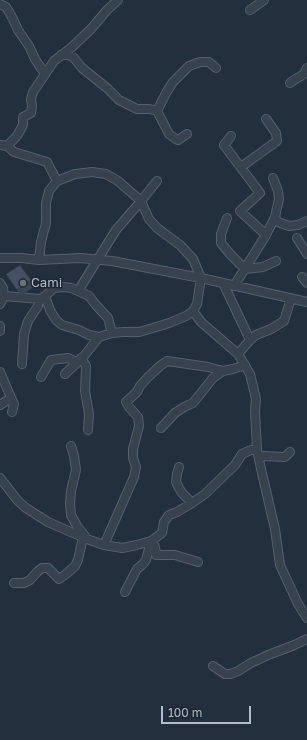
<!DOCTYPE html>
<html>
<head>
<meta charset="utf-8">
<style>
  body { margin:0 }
  #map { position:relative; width:307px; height:740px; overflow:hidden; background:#242f3e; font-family:"Golos Text",sans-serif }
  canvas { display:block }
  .scale { position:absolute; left:161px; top:706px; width:90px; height:18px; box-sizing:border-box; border:2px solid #b4bcc9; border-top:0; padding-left:5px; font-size:12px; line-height:14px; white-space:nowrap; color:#b4bcc9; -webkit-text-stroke:3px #1d2633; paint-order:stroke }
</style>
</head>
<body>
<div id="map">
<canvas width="307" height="740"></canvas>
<div class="scale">100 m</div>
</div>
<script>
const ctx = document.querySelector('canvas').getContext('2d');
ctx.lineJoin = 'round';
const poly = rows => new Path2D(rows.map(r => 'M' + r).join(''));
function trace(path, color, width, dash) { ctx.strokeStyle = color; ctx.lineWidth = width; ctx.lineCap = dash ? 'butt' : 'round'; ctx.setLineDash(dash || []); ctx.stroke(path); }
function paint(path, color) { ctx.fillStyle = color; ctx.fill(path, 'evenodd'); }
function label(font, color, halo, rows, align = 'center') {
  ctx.font = font + ' "Golos Text",sans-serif'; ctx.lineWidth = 3; ctx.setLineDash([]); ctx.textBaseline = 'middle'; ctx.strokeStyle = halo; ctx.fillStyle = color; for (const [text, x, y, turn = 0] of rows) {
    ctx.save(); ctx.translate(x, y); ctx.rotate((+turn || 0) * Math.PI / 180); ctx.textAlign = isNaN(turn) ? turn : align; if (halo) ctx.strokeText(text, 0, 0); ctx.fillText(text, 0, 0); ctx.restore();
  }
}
const minor = poly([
  [0,4,6,7,12,17,18,30,29,46,35,59,45,74],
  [250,10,264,0],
  [61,55,69,55,74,58,82,68,107,88,119,100,137,109,150,109,157,111,169,134,176,139,178,140,187,134],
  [290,83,294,80,304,74,307,68],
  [157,111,166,93,173,82,189,66,200,62,209,62,216,68],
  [231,136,224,145,260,193,240,211,266,235],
  [0,145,7,146,14,152,47,162,57,181],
  [7,146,17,136,23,125,23,117,31,113,32,106,31,99,33,92,54,61,72,47,91,29,107,10,118,0],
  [241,167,277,141,276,133,266,119],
  [275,217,278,222,289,226,298,225,307,221],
  [227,218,221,234,221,243,230,254,245,269,263,267,276,261],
  [297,238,307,254],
  [0,258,22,258,39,260,80,258,112,261,201,278,307,302],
  [39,260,41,242,46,223,46,203,49,191,57,181,75,174,92,172,106,174,118,181,141,201,149,219,157,228,180,245,193,259,201,278,197,304,193,311,186,316,169,323,153,328,139,332,123,332,112,333,99,337,84,356,65,374],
  [302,277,307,283],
  [0,283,3,288,4,296,0,304],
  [223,283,250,340],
  [234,286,266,235,275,217,279,199,278,191,273,178],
  [78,291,89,296,95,304,108,318,112,333],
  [4,296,40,299,45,296,54,288,63,287,71,288,78,291,116,230,141,201,157,181],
  [45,296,50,310,56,320,62,325,79,330,89,335,99,337],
  [193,311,201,322,238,354,250,374,256,399,255,411,257,450,261,469,275,529,280,565,298,604,307,618],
  [0,326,0,331],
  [238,354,250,340,256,335,271,329,284,321,289,305,289,298],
  [81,358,86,366,85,391,89,414,88,430],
  [22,364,24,334,28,321,38,306,40,299],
  [0,372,12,400],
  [41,377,51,360,68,358,77,362],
  [0,405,6,401,12,400,14,404,12,412],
  [161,428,175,413,184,407,193,403,213,378,223,371],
  [71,446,74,456,76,470,71,491,70,504,71,515,77,526,85,536],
  [259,459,264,456,285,457,290,452],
  [179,467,177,474,176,482,179,488,182,493,192,503],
  [0,478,18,501,26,508,48,522,87,539,104,545,122,548,137,545,151,541,162,533,164,522,169,515,177,512,192,503,205,494,235,465,242,454,251,450,257,450],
  [151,541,155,547,156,555,175,555,198,562],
  [104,545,134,477,136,467,133,458,133,449,139,426,138,417,129,407,126,402,137,392,140,386,148,377,160,366,167,361,208,367,223,371,233,369,245,365],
  [14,583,24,583,30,580,37,572,42,568,48,568,59,579,66,574,75,566,78,560,83,537],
  [125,592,137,569,142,565,146,560,151,541],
  [213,666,225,674,231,674,238,671,251,663,268,655,292,646,307,639]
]);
trace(minor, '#565f6c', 10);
trace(minor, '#38414e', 8);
paint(poly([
  [20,265,35,286,21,296,6,274]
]), '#3b4654');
const building = poly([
  [20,265,31,280,17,290,6,274,20,265]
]);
paint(building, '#455162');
trace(building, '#303945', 1);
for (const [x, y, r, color] of [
  [23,283,4,"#6b7280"]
]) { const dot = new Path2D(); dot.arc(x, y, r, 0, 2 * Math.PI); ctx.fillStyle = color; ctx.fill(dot); trace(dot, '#1d2633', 1.5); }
label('13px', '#b4bcc9', '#1d2633', [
  ["Cami",31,283]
], 'left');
</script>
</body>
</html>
